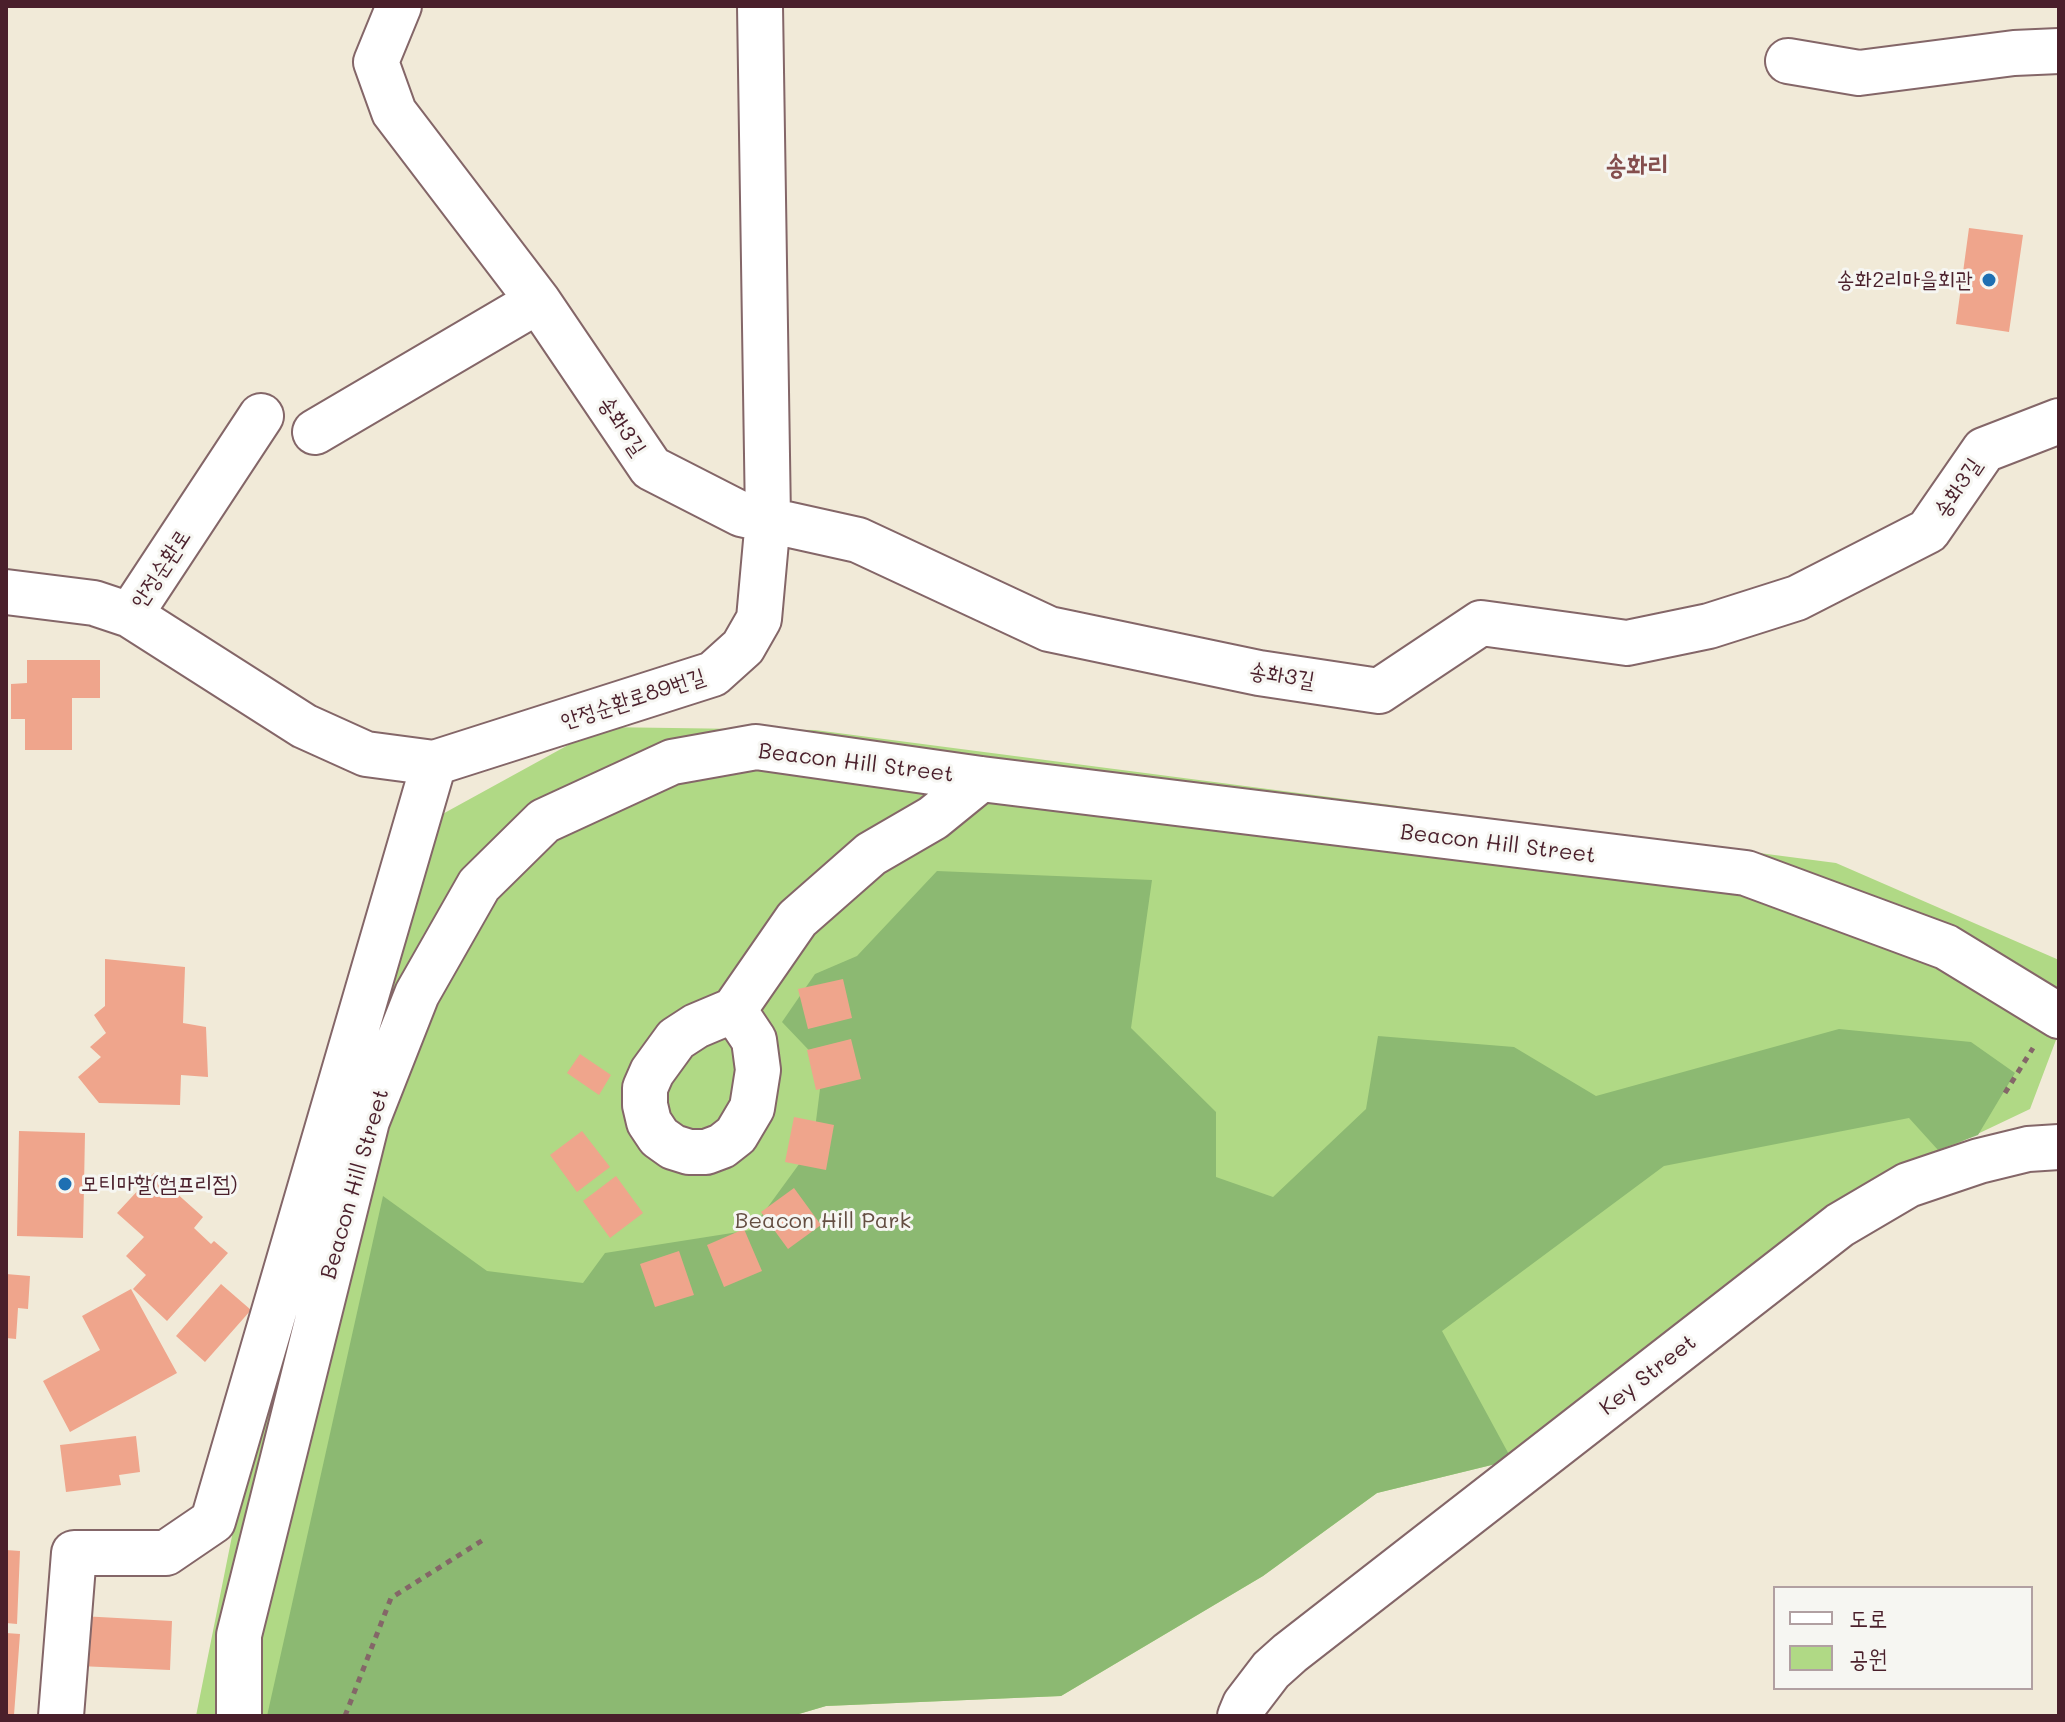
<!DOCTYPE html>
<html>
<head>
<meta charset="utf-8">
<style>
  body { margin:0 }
  #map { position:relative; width:2065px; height:1722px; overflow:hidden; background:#f1ead8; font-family:Mali,"Poor Story",sans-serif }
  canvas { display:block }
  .frame { position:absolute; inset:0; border:8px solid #4a1f2b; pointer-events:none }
  .legend { position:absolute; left:1773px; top:1586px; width:260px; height:104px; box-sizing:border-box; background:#f6f6f2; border:2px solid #b1a0a2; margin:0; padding:10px 14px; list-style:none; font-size:24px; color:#4a1f2b }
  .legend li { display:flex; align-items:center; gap:16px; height:40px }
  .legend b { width:40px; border:2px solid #b1a0a2 }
</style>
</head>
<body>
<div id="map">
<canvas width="2065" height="1722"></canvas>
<div class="frame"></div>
<ul class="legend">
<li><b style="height:10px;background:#fff"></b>도로</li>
<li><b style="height:22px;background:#b0d985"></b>공원</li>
</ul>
</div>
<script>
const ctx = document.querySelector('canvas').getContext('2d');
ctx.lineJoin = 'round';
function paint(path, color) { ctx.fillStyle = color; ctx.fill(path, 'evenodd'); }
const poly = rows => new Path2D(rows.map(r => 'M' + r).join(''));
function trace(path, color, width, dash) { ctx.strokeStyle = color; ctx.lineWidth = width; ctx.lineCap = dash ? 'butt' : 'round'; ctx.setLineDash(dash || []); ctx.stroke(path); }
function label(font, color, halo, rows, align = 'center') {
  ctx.font = font + ' Mali,"Poor Story",sans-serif'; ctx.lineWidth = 6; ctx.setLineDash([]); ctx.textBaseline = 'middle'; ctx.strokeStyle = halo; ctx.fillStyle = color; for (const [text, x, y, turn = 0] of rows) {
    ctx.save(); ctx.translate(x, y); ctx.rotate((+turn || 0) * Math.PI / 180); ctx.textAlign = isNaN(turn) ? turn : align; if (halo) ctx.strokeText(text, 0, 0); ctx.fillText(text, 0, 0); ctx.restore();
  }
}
paint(poly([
  [601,727,815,730,1836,863,2059,960,2059,1032,2030,1109,1864,1188,1785,1238,1512,1460,1377,1493,1263,1576,1061,1696,826,1706,792,1716,196,1716,233,1531,428,822]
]), '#b0d985');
paint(poly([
  [937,871,1152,880,1131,1028,1216,1112,1216,1177,1273,1197,1366,1109,1378,1036,1514,1047,1596,1096,1839,1029,1971,1042,2015,1073,1978,1135,1938,1150,1909,1118,1664,1166,1442,1331,1512,1460,1377,1493,1263,1576,1061,1696,826,1706,792,1716,267,1716,383,1196,487,1271,583,1283,605,1253,751,1230,813,1145,823,1065,782,1022,815,974,857,956]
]), '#8cb972');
paint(poly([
  [1969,228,2023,235,2009,332,1956,324],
  [27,660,100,660,100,698,72,698,72,750,25,750,25,719,11,719,11,684,27,683],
  [105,959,185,967,183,1023,206,1027,208,1077,181,1075,180,1105,99,1103,78,1077,101,1057,90,1047,106,1033,94,1015,105,1006],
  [843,979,852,1018,808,1029,798,989],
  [851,1039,861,1079,816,1090,807,1050],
  [580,1054,611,1075,599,1095,567,1073],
  [794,1117,834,1125,826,1170,785,1162],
  [19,1131,85,1133,83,1238,17,1236],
  [582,1131,610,1167,577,1192,550,1155],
  [154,1173,203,1217,194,1228,211,1244,214,1241,228,1253,167,1321,133,1289,146,1275,126,1256,144,1237,117,1213],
  [616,1176,643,1213,610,1238,583,1201],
  [794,1188,821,1225,788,1249,761,1212],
  [744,1229,762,1271,724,1287,707,1245],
  [679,1251,694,1295,655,1307,640,1264],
  [6,1274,30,1276,28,1309,18,1308,16,1339,6,1338],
  [221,1284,251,1310,205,1362,176,1336],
  [131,1289,177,1373,70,1432,43,1381,100,1350,82,1316],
  [136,1436,140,1472,119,1475,121,1485,66,1492,60,1445],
  [6,1550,20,1551,17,1624,6,1623],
  [81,1616,172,1621,170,1670,79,1666],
  [6,1633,20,1634,14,1715,6,1714]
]), '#efa58c');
const minor = poly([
  [399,6,376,62,394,112,538,301,651,468,741,514,858,540,1049,629,1259,673,1379,691,1481,623,1627,643,1709,626,1797,598,1928,531,1984,450,2059,421],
  [1788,61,1859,73,2014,53,2059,51],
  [315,432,538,301],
  [6,592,94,603,130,615,261,416],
  [130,615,304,726,366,754,434,763,713,674,743,647,759,619,768,519,760,6],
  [734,1010,754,1040,758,1070,752,1108,736,1135,722,1146,706,1152,689,1152,673,1147,659,1137,649,1122,645,1105,645,1088,652,1072,676,1039,696,1026,734,1010],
  [734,1010,797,919,871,854,933,818,981,779],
  [61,1716,74,1553,166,1553,213,1521,434,763],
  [239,1716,239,1635,367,1121,417,994,479,885,544,821,672,762,756,747,981,779,1746,873,1946,947,2059,1016],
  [1240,1716,1245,1704,1271,1670,1290,1653,1840,1225,1908,1185,1979,1161,2028,1149,2059,1147]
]);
trace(minor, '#846668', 48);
trace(poly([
  [2005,1093,2033,1048],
  [345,1716,391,1598,483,1540]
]), '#846668', 5, [6, 6]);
trace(minor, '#fff', 44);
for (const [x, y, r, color] of [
  [1989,280,8,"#1f6fb2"],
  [65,1184,8,"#1f6fb2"]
]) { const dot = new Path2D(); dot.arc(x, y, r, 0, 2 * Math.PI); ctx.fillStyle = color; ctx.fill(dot); trace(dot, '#f6f6f2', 3); }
label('22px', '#4a1f2b', '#f6f6f2', [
  ["송화2리마을회관",1973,280],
  ["모티마할(험프리점)",81,1184,"left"]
], 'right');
label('22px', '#4a1f2b', '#f6f6f2', [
  ["송화3길",622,426,56],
  ["송화3길",1958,488,-56],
  ["안정순환로",161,569,-57],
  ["송화3길",1282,676,9],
  ["안정순환로89번길",633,699,-18],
  ["Beacon Hill Street",856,763,7],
  ["Beacon Hill Street",1498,844,7],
  ["Beacon Hill Street",355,1184,-74],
  ["Key Street",1648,1375,-38]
]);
label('22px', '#644e42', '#f6f6f2', [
  ["Beacon Hill Park",823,1221]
]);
label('bold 26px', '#844e4d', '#f6f6f2', [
  ["송화리",1637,166]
]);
</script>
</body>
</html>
